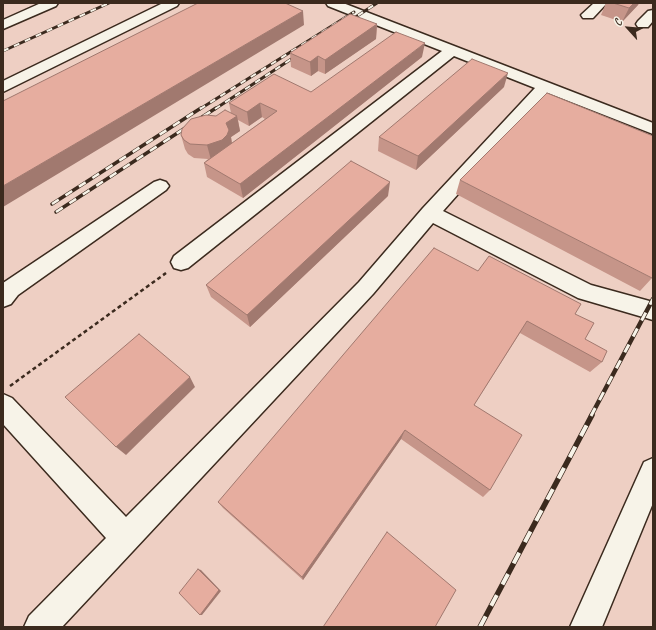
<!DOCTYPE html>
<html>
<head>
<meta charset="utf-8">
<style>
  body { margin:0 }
  #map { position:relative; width:656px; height:630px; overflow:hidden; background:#f2ded2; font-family:Caveat,sans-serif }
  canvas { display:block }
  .frame { position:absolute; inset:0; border:4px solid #3b2a1e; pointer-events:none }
  .north { position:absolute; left:608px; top:8px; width:40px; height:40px; -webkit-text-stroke:3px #f7f3e8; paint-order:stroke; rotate:297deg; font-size:11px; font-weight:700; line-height:16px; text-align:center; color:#3b2a1e }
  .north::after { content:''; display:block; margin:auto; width:14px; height:18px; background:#3b2a1e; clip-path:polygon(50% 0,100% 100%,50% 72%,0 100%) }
</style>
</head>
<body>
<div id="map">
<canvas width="656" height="630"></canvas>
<div class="frame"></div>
<div class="north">С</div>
</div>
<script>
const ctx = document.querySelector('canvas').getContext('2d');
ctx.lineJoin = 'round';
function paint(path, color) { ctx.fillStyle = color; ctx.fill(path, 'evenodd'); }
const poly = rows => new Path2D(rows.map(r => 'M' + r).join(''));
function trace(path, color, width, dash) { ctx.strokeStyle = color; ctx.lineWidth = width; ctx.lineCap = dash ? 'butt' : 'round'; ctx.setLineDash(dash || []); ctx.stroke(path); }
paint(poly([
  [3,3,653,3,653,627,3,627]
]), '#eecfc3');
const minor = poly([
  [41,3,58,3,56,6,3,29,3,20,41,3],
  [163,3,179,3,177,6,3,92,3,81,163,3],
  [326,3,343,3,653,123,653,134,548,93,443,211,591,285,653,302,653,320,578,298,433,223,373,294,62,627,24,627,29,616,106,538,3,424,3,394,12,398,126,517,359,282,423,208,535,88,454,56,188,268,181,270,174,268,171,262,174,256,442,51,328,6,326,3],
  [594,3,607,3,593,18,583,18,581,15,594,3],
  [653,10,653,21,648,27,638,27,636,24,638,21,648,11,653,10],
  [160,180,166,182,169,186,166,190,18,295,11,304,3,307,3,283,154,182,160,180],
  [653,458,653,503,602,627,570,627,644,462,653,458]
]);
trace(minor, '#3b2a1e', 3);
trace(poly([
  [10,386,166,273]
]), '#3b2a1e', 2.5, [4, 3]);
paint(minor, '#f7f3e8');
const railFar3 = poly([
  [348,22,377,3],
  [3,51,109,3],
  [200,109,354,12],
  [215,109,299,54]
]);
const railFar2 = poly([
  [52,204,201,108],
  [56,212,216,108]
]);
const railFar1 = poly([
  [591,416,653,299]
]);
const rail = poly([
  [480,627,592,415]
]);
trace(railFar3, '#3b2a1e', 3);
trace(railFar2, '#3b2a1e', 3.5);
trace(railFar1, '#3b2a1e', 4.5);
trace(rail, '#3b2a1e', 5.5);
trace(railFar3, '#f7f3e8', 2, [6]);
trace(railFar2, '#f7f3e8', 2.5, [8]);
trace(railFar1, '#f7f3e8', 3, [9]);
trace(rail, '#f7f3e8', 4, [12]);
paint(poly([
  [606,3,639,3,638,5,622,22,601,15],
  [377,24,376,39,325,74,318,71,311,76,291,67,290,53],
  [422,57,243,198,207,177,204,163,208,159,194,158,188,154,185,149,181,135,216,116,231,113,229,103,311,92],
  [262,117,265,119,232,143,231,137,240,131,238,120,249,126],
  [504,87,416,170,378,151,379,137],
  [460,180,652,278,640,291,456,194],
  [388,196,250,327,211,297,206,285],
  [478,271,575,314,585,339,602,362,590,372,520,333,474,405,490,490,483,497,401,439,303,580,223,508,218,502]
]), '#c69589');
paint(poly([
  [634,3,639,3,638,5,622,22,629,8],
  [303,11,304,25,3,207,3,186],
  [377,24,376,39,325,74,325,60],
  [425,43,422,57,243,198,240,184],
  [318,56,318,71,311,76,310,62],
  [508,73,504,87,416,170,418,156],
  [260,103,262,117,249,126,247,112],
  [237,116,240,131,231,137,232,145,211,160,207,145,226,123],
  [390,182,388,196,250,327,247,315],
  [190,377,195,387,126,455,116,447],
  [405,430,401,439,303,580,302,577],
  [198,569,201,570,221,591,202,615,200,615]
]), '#a1796f');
const building = poly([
  [198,3,285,3,303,11,3,186,3,101,198,3],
  [613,3,634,3,629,8,613,3],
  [350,14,377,24,325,60,318,56,310,62,290,53,350,14],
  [396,32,425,43,240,184,204,163,277,111,260,103,247,112,229,103,274,74,311,92,396,32],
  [472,59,508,73,418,156,379,137,472,59],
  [547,93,653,136,653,277,652,278,460,180,547,93],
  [225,110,237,116,226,123,229,130,227,135,222,140,207,145,190,144,184,140,181,135,182,129,191,119,206,115,216,116,225,110],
  [351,161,390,182,247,315,206,285,351,161],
  [434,248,478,271,489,256,581,304,575,314,594,323,585,339,607,351,602,362,527,321,474,405,522,435,490,490,405,430,302,577,218,502,434,248],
  [139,334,190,377,116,447,65,397,139,334],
  [387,532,456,590,435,627,323,627,387,532],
  [198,569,219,590,200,615,179,593,198,569]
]);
paint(building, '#e6ad9f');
trace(building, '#a1796f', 1);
</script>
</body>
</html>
